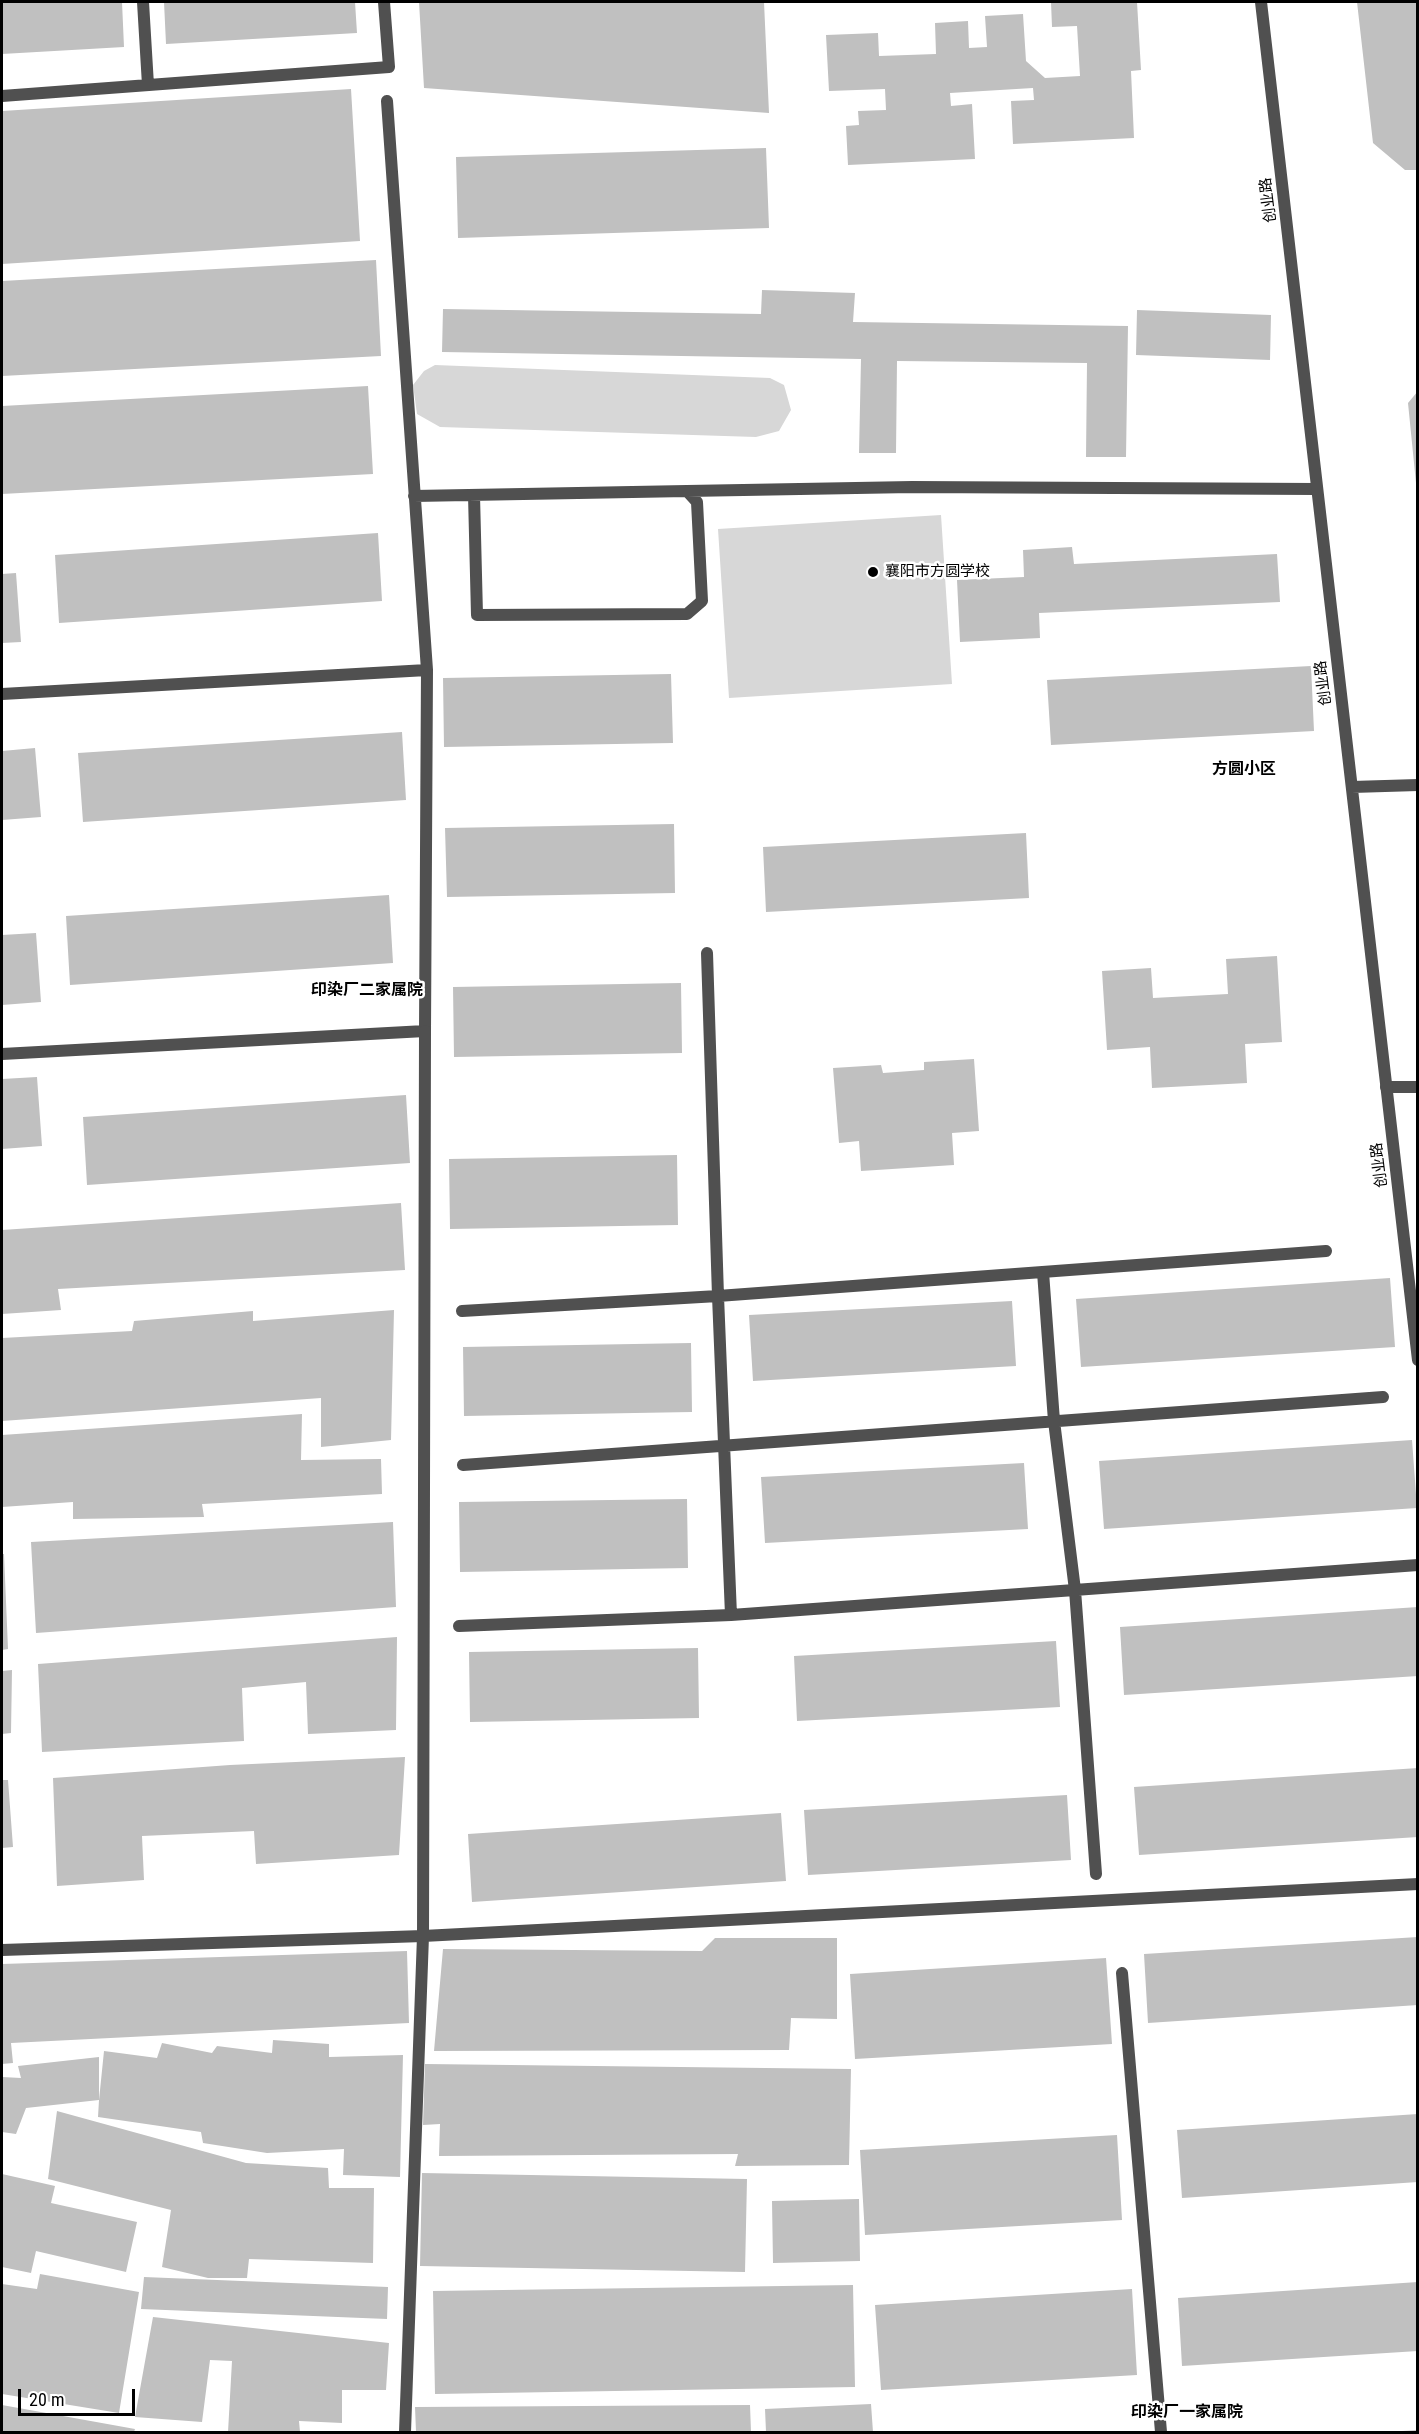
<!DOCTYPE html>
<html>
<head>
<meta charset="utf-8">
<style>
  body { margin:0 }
  #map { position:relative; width:1419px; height:2434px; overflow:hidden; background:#fff; font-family:"Roboto Condensed",sans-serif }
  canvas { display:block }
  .frame { position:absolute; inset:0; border:3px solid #000; pointer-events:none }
  .scale { position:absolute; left:18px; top:2389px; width:117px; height:27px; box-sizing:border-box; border:3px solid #000; border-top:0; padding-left:8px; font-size:18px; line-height:21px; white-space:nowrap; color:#000; -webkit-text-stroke:4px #fff; paint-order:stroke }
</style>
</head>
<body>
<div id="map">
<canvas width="1419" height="2434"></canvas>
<div class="frame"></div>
<div class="scale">20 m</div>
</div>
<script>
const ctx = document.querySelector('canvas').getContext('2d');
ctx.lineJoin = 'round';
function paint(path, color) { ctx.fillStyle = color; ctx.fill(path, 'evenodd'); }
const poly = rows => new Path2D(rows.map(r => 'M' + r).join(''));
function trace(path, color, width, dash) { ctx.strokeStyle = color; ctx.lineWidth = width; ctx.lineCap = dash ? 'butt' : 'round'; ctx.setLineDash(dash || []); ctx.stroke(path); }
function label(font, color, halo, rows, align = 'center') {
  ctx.font = font + ' "Roboto Condensed","Noto Sans SC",sans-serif'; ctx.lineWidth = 5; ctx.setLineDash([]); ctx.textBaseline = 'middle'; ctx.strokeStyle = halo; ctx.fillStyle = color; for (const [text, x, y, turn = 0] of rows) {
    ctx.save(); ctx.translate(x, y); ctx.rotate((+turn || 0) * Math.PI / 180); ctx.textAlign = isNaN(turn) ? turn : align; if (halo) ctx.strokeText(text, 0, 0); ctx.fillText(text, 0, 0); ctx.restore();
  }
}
paint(poly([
  [435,365,770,378,784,385,791,410,779,431,756,437,440,427,417,414,413,385,424,371],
  [941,515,952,684,729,698,718,529]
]), '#d7d7d7');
paint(poly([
  [2,2,122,2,124,47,2,54],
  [164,2,355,2,357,33,166,44],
  [419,2,764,2,769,113,424,88],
  [1051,2,1137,2,1141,70,1131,71,1134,138,1013,144,1011,101,1034,100,1033,88,950,93,951,106,972,104,975,159,848,165,846,126,859,125,858,111,886,110,885,89,829,91,826,35,878,33,879,56,936,54,935,23,968,21,969,48,987,47,985,16,1023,14,1026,61,1045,78,1080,76,1077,26,1052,27],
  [1357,2,1418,2,1418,170,1405,170,1373,143],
  [351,89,360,241,2,264,2,111],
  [766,148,769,228,458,238,456,157],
  [376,260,381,356,2,376,2,281],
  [762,290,855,293,853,322,1128,326,1126,457,1086,457,1087,363,897,361,896,453,859,453,861,359,442,352,443,309,761,314],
  [1137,310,1271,315,1270,360,1136,355],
  [368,386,373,474,2,494,2,406],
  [1418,391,1418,482,1416,483,1408,403],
  [378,533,382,601,59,623,55,555],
  [1072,547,1074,564,1277,554,1280,602,1039,613,1040,638,960,642,957,580,1024,577,1023,550],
  [16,573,21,642,2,643,2,574],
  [1311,666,1314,731,1051,745,1047,680],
  [671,674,673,743,444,747,443,678],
  [402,732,406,800,83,822,78,753],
  [35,748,41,817,2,820,2,751],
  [674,824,675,893,447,897,445,828],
  [1026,833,1029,898,766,912,763,847],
  [389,895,393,963,70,985,66,916],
  [36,933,41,1002,2,1005,2,935],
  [1277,956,1282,1042,1245,1044,1247,1083,1152,1088,1150,1047,1107,1050,1102,971,1151,968,1153,998,1228,994,1226,959],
  [681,983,682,1053,454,1057,453,987],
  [974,1059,979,1131,952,1133,954,1165,861,1171,859,1141,839,1143,833,1068,881,1065,883,1073,924,1070,924,1062],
  [37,1077,42,1146,2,1149,2,1079],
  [406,1095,410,1163,87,1185,83,1117],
  [677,1155,678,1225,450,1229,449,1159],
  [401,1203,405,1270,58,1289,61,1310,2,1314,2,1230],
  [1390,1278,1395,1347,1081,1367,1076,1299],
  [1012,1301,1016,1366,753,1381,749,1315],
  [394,1310,391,1440,321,1447,321,1398,2,1421,2,1338,132,1331,134,1321,253,1311,253,1321],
  [691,1343,692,1412,464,1416,463,1347],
  [302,1414,301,1460,381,1459,382,1494,202,1504,204,1517,73,1519,73,1502,2,1507,2,1435],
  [1412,1440,1417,1508,1104,1529,1099,1461],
  [1024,1463,1028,1529,765,1543,761,1477],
  [687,1499,688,1568,460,1572,459,1502],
  [393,1522,396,1607,36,1633,31,1542],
  [2,1554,4,1554,8,1649,2,1650],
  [1418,1607,1418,1676,1124,1695,1120,1627],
  [397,1637,396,1730,308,1734,306,1682,242,1688,244,1741,42,1752,38,1664],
  [1056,1641,1060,1707,797,1721,794,1656],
  [698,1648,699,1718,470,1722,469,1652],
  [12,1670,11,1733,2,1734,2,1671],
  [405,1757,399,1855,256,1864,254,1831,142,1836,144,1880,57,1886,53,1778,230,1765],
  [1418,1768,1418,1837,1139,1855,1134,1787],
  [2,1780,8,1780,13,1847,2,1848],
  [1067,1795,1071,1860,808,1875,804,1810],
  [781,1813,786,1881,472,1902,468,1834],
  [1418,1937,1418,2005,1148,2023,1144,1954],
  [715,1938,837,1938,837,2019,791,2018,789,2050,434,2051,443,1949,702,1951],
  [407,1951,409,2023,11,2043,13,2063,2,2064,2,1964],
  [1106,1958,1112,2044,855,2059,850,1974],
  [273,2040,329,2044,329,2057,403,2055,400,2177,343,2175,344,2149,267,2153,203,2143,201,2132,98,2117,99,2100,26,2108,16,2134,2,2132,2,2077,21,2078,18,2066,99,2057,99,2100,104,2051,157,2058,162,2043,212,2053,217,2046,272,2053],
  [425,2064,851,2069,849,2165,735,2166,738,2154,439,2156,440,2124,423,2125],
  [57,2111,246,2163,328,2168,329,2188,374,2188,373,2263,249,2259,247,2278,208,2278,162,2267,171,2210,48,2179],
  [1418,2114,1418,2182,1182,2198,1177,2130],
  [1117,2135,1122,2220,865,2235,860,2150],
  [422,2173,747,2179,745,2272,420,2266],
  [2,2174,55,2186,51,2203,137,2222,126,2272,36,2251,31,2273,2,2267],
  [859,2199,860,2261,773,2263,772,2201],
  [40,2274,139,2292,119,2413,2,2394,2,2284,37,2289],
  [144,2277,388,2287,387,2319,141,2309],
  [1418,2282,1418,2351,1182,2366,1178,2298],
  [853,2285,855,2387,435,2394,433,2291],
  [1132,2289,1137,2375,881,2390,875,2305],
  [153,2317,389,2343,386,2390,342,2390,342,2423,299,2421,300,2432,228,2432,232,2361,210,2360,202,2422,135,2417],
  [871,2404,873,2432,766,2432,765,2409],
  [2,2405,135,2429,134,2432,2,2432],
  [750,2405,751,2432,416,2432,415,2407],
  [1418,2430,1418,2432,1402,2432,1402,2431]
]), '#c0c0c0');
trace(poly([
  [143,2,148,85],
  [2,96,389,67,384,2],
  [687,491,912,487,1317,489],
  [414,496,687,491,697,502,702,601,687,614,477,615,474,495],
  [2,694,427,670],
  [707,953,718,1296,731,1615,1418,1565],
  [2,1054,425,1031,427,670,387,101],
  [1386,1087,1418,1087],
  [1043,1272,1054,1421,1075,1590,1096,1874],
  [462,1311,718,1296,1326,1251],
  [463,1465,1383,1397],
  [459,1626,731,1615],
  [1122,1973,1161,2432]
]), '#505050', 12);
trace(poly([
  [1261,2,1418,1360],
  [1352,787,1418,785],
  [2,1950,423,1936,1418,1884],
  [405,2432,423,1936,425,1031]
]), '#505050', 12);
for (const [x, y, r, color] of [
  [873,572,6,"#000"]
]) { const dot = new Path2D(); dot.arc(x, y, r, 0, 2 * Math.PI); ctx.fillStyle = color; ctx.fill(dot); trace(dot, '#fff', 2); }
label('15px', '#000', '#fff', [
  ["创业路",1269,200,-97],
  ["创业路",1324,683,-97],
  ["创业路",1380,1165,-97]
]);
label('15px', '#000', '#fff', [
  ["襄阳市方圆学校",885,572]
], 'left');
label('bold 16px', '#000', '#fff', [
  ["方圆小区",1244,770],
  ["印染厂二家属院",367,991],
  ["印染厂一家属院",1187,2413]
]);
</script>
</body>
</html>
